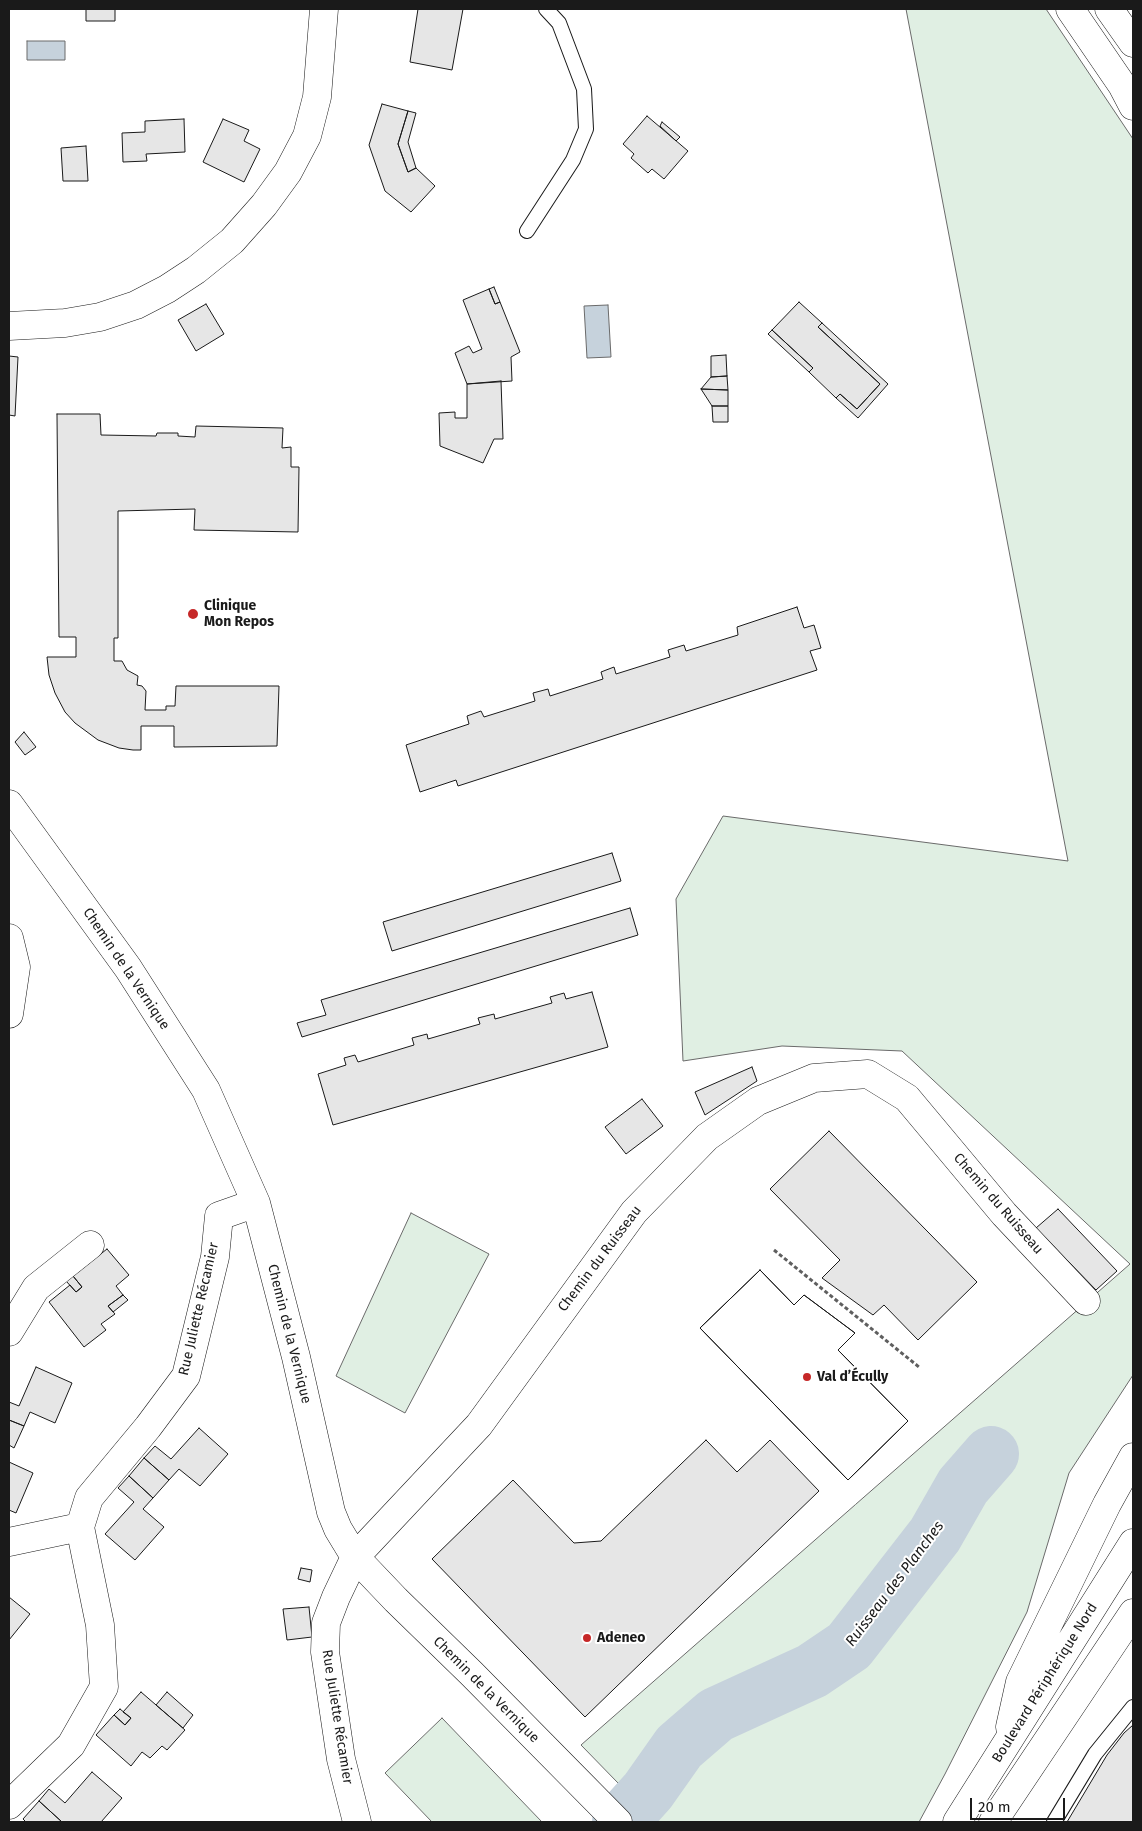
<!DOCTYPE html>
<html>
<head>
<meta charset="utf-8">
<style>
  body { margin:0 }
  #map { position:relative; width:1142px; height:1831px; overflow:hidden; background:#fff; font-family:"Fira Sans",sans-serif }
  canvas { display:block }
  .frame { position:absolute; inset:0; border:10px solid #1a1a1a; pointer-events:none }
  .scale { position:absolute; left:970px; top:1798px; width:95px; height:22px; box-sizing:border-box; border:2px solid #1a1a1a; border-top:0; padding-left:6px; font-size:15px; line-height:18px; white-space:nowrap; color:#1a1a1a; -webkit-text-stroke:4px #fff; paint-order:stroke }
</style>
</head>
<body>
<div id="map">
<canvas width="1142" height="1831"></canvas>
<div class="frame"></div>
<div class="scale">20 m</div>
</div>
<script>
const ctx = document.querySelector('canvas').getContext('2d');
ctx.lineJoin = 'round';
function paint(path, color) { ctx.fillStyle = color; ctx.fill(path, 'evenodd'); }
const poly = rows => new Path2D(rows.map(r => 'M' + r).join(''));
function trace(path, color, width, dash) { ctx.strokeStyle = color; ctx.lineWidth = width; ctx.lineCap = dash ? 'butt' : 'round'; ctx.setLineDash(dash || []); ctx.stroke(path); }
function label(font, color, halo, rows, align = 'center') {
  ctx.font = font + ' "Fira Sans",sans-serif'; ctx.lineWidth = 4; ctx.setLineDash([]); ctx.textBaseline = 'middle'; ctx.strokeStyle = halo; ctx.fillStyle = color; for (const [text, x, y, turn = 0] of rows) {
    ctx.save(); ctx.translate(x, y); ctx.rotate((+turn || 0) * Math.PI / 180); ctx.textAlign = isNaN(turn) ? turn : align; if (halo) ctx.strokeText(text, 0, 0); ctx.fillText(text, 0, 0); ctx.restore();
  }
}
const green = poly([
  [906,9,1046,9,1133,139,1133,1375,1069,1473,1027,1612,945,1774,919,1822,656,1822,581,1745,1130,1264,902,1051,782,1046,683,1061,676,899,723,816,1068,861,906,9],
  [411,1213,489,1254,405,1413,336,1376,411,1213],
  [442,1718,542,1822,432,1822,385,1773,442,1718]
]);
paint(green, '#e0efe3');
trace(green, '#6a6a6a', 1);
const water = poly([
  [27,41,65,41,65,60,27,60,27,41],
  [608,305,611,357,587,358,584,306,608,305]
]);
paint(water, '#c6d2dc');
trace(water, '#6a6a6a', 1);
trace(poly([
  [620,1822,648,1791,679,1747,716,1715,812,1671,849,1646,935,1535,963,1486,991,1454]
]), '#c6d2dc', 56);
const building = poly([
  [86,9,115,9,115,21,86,21,86,9],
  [418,9,463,9,452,70,410,62,418,9],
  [382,104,408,111,398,144,408,172,416,168,435,186,411,212,385,191,369,145,382,104],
  [408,111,416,113,408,142,416,168,408,172,398,144,408,111],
  [647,116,688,151,664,179,652,169,648,173,631,158,634,154,623,144,647,116],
  [184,119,185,152,146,154,147,161,123,162,122,133,145,132,145,121,184,119],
  [223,119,249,130,244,141,260,149,244,182,203,162,223,119],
  [662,122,680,137,676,141,660,126,662,122],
  [86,146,88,181,63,181,61,148,86,146],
  [494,287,500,302,495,304,489,289,494,287],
  [489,289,495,304,500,302,520,352,511,357,512,381,467,384,455,353,469,346,473,353,482,349,463,300,489,289],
  [799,302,822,323,818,327,880,384,857,409,840,394,836,398,809,372,813,368,772,330,799,302],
  [206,304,224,334,196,351,178,320,206,304],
  [822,323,888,384,858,418,836,398,840,394,857,409,880,384,818,327,822,323],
  [772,330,813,368,809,372,768,334,772,330],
  [726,355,727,376,711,377,711,356,726,355],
  [9,356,18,357,15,416,9,415,9,356],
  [727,376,728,390,701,389,711,377,727,376],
  [501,381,503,439,494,439,483,463,440,446,439,413,455,412,455,418,467,418,467,384,501,381],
  [701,389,728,390,728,406,712,406,701,389],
  [712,406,728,406,728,422,713,422,712,406],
  [57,414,100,414,101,435,156,436,157,433,178,433,178,436,195,437,196,426,283,428,282,448,291,447,291,467,299,467,298,532,194,530,195,509,118,511,118,638,114,638,114,661,122,661,127,670,138,676,137,685,142,686,146,691,145,710,166,710,166,706,175,706,176,686,279,686,277,746,174,747,174,726,141,726,141,750,133,750,119,748,98,740,75,723,65,712,55,693,49,675,47,657,76,657,76,637,59,637,57,414],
  [797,607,804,628,814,625,821,648,810,651,817,670,458,786,456,780,420,792,406,745,469,724,467,716,481,711,484,717,535,701,533,693,548,689,550,696,603,679,601,672,614,667,616,674,670,657,668,650,684,645,686,651,738,635,737,627,797,607],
  [24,732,36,747,25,755,15,742,24,732],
  [612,853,621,881,392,951,383,922,612,853],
  [630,908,638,935,302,1037,297,1023,326,1015,321,1000,630,908],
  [592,992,608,1047,333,1125,318,1074,346,1065,344,1058,355,1055,358,1062,414,1045,412,1038,427,1034,428,1039,480,1024,478,1018,494,1014,495,1019,552,1003,550,997,564,993,566,999,592,992],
  [752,1067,757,1081,705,1115,695,1092,752,1067],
  [642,1099,663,1126,626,1154,605,1127,642,1099],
  [829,1131,977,1282,918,1340,884,1305,873,1315,822,1278,840,1260,770,1189,829,1131],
  [1058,1209,1117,1271,1096,1290,1036,1228,1058,1209],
  [107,1249,129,1275,116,1286,123,1295,108,1306,115,1314,101,1324,106,1330,84,1347,49,1302,70,1285,76,1292,82,1287,73,1276,107,1249],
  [760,1270,794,1305,804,1295,855,1333,838,1350,908,1421,848,1480,700,1328,760,1270],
  [760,1270,794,1305,804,1295,855,1333,838,1350,908,1421,848,1480,700,1328,760,1270],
  [73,1276,82,1287,76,1292,66,1281,73,1276],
  [123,1295,128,1300,113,1312,108,1306,123,1295],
  [36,1367,72,1383,55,1423,30,1412,24,1426,9,1420,9,1402,19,1406,36,1367],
  [9,1420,24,1426,14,1448,9,1445,9,1420],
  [199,1428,228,1454,200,1486,179,1469,169,1480,144,1458,155,1446,171,1459,199,1428],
  [706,1440,737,1472,770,1440,819,1491,585,1717,432,1559,513,1480,574,1543,601,1541,706,1440],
  [144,1458,169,1480,153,1498,129,1476,144,1458],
  [9,1462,33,1473,16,1513,9,1510,9,1462],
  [129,1476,153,1498,143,1509,164,1527,135,1560,105,1534,134,1502,118,1488,129,1476],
  [301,1568,312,1570,310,1582,298,1579,301,1568],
  [9,1597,30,1614,9,1640,9,1597],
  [309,1607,312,1637,287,1640,283,1609,309,1607],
  [141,1692,185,1730,167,1750,162,1746,150,1758,142,1752,131,1766,96,1735,114,1715,125,1725,131,1718,123,1712,141,1692],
  [167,1692,193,1715,183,1728,156,1705,167,1692],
  [120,1709,131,1718,125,1725,114,1715,120,1709],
  [1133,1725,1133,1822,1067,1822,1107,1755,1124,1733,1133,1725],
  [92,1772,122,1798,101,1822,62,1822,39,1801,49,1789,65,1803,92,1772],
  [39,1801,62,1822,26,1822,23,1819,39,1801]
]);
paint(building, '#e6e6e6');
trace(building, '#1a1a1a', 1);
const lane = poly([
  [527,231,573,160,586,129,584,89,559,23,546,9],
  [1054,1822,1095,1754,1133,1707]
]);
const street = poly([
  [9,804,128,968,206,1090,256,1203,296,1357,331,1512,338,1529,355,1557,396,1600,472,1674,618,1822],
  [9,938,16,967,9,1014],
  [9,1332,36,1288,90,1245],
  [9,1542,80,1527],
  [9,1805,71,1745,104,1687,100,1625,80,1527,89,1498,148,1427,186,1376,215,1257,219,1216,256,1203],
  [357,1822,341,1759,325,1652,326,1623,336,1597,355,1557,479,1425,634,1212,707,1137,758,1101,814,1078,868,1074,907,1098,1004,1214,1086,1301]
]);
const secondary = poly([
  [9,326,65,323,100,317,136,305,167,289,196,270,232,241,264,205,288,172,307,136,317,97,324,9]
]);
const highway = poly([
  [1070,9,1122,85,1133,106],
  [1109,9,1133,43],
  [1010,1727,1020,1682,1107,1504,1133,1457],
  [957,1822,1133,1543],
  [993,1822,1133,1613]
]);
trace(lane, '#1a1a1a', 16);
trace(street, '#1a1a1a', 29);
trace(secondary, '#1a1a1a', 29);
trace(highway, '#1a1a1a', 29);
trace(poly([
  [774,1250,919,1367]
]), '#5f5f5f', 3, [4, 2.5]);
trace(lane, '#fff', 14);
trace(street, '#fff', 28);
trace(secondary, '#fff', 28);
trace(highway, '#fff', 28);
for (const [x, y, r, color] of [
  [193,614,6,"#c62828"],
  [807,1377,5,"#c62828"],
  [587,1638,5,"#c62828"]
]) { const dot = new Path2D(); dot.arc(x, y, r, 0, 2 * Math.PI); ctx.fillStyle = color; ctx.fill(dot); trace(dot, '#fff', 2); }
label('bold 14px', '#1a1a1a', '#fff', [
  ["Clinique",204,606],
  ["Mon Repos",204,622],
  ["Val d’Écully",817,1377],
  ["Adeneo",597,1638]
], 'left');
label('14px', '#1a1a1a', '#fff', [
  ["Chemin de la Vernique",126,969,56],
  ["Chemin du Ruisseau",998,1204,49],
  ["Chemin du Ruisseau",600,1259,-53],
  ["Rue Juliette Récamier",199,1309,-77],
  ["Chemin de la Vernique",289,1334,76],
  ["Boulevard Périphérique Nord",1045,1683,-58],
  ["Chemin de la Vernique",486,1690,45],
  ["Rue Juliette Récamier",337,1717,81]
]);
label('italic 15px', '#1a1a1a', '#fff', [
  ["Ruisseau des Planches",895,1584,-53]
]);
</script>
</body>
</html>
